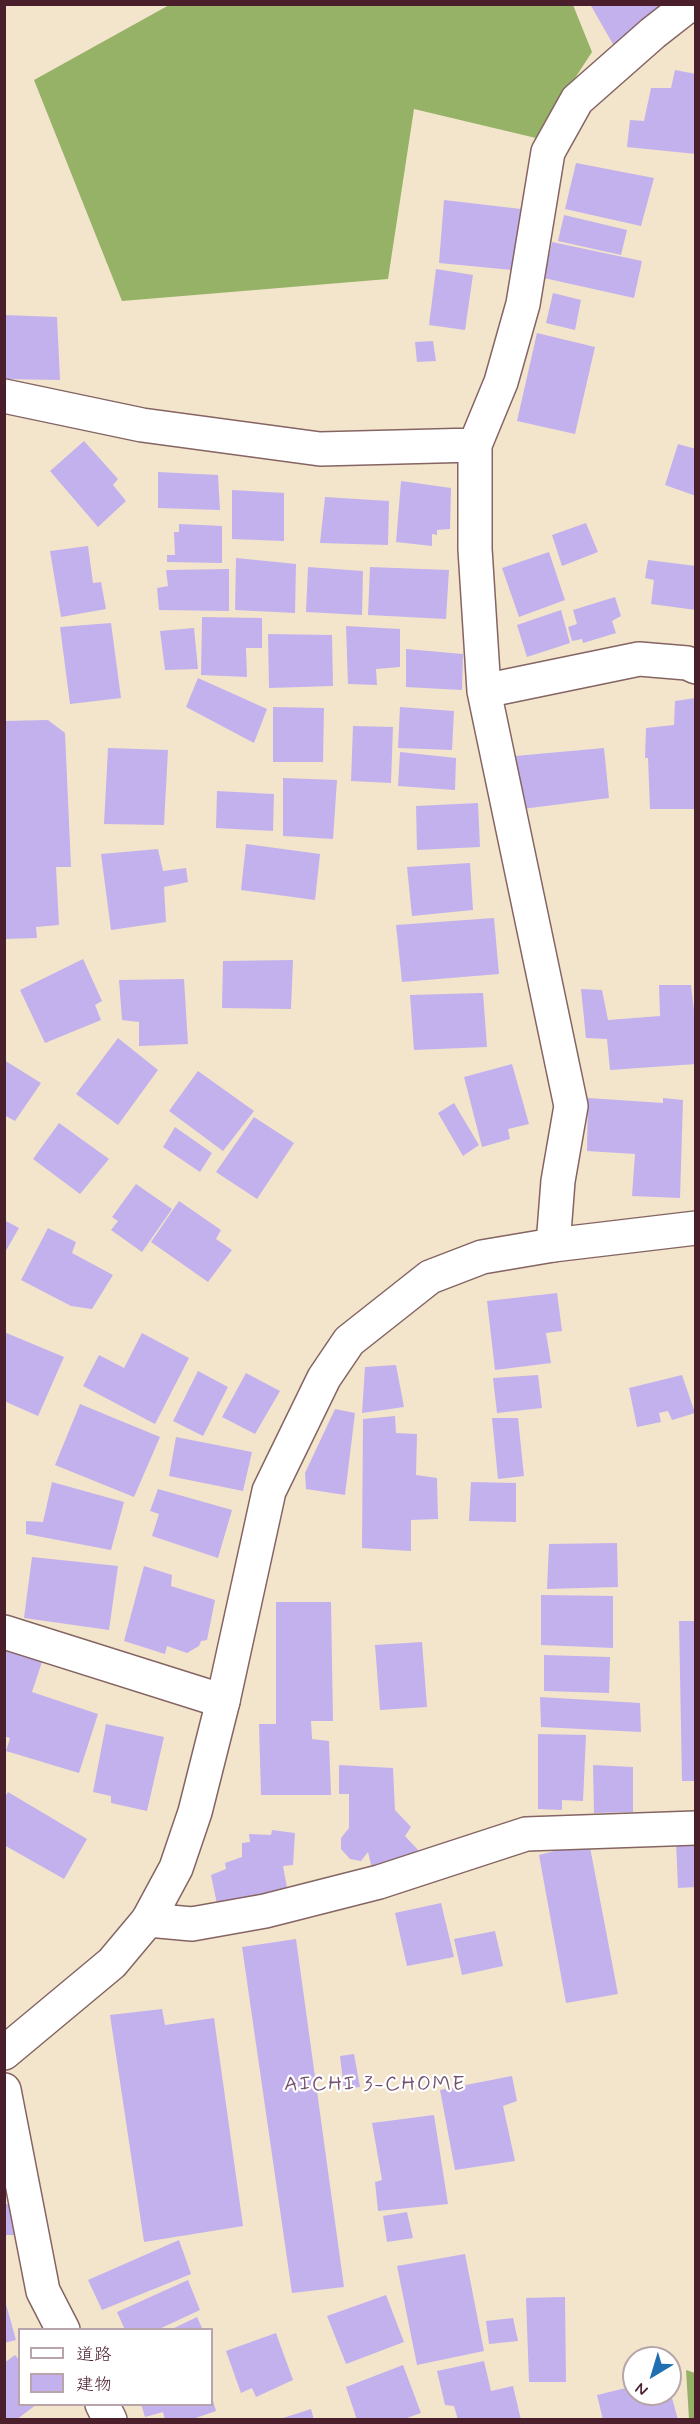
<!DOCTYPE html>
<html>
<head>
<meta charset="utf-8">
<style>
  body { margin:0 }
  #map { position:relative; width:700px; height:2424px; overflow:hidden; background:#f2e5cb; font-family:Mynerve,"Klee One",sans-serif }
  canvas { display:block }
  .frame { position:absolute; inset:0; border:6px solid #4a1f2b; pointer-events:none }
  .legend { position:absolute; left:18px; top:2328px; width:195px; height:78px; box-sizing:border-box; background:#fff; border:2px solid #b7a5aa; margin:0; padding:8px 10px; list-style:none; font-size:18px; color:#4a1f2b }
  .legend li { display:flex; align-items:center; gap:12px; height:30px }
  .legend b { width:30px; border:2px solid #b7a5aa }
  .north { position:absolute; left:622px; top:2346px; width:60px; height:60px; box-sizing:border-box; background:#fff; border:2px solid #b7a5aa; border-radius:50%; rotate:218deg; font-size:16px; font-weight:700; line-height:24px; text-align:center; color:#4a1f2b }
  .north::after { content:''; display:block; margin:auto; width:21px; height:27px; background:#1f6fb2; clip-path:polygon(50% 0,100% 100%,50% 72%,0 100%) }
</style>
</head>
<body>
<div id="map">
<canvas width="700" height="2424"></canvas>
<div class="frame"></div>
<ul class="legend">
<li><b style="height:8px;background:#fff"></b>道路</li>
<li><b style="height:16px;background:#c3b1ee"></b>建物</li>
</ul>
<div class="north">N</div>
</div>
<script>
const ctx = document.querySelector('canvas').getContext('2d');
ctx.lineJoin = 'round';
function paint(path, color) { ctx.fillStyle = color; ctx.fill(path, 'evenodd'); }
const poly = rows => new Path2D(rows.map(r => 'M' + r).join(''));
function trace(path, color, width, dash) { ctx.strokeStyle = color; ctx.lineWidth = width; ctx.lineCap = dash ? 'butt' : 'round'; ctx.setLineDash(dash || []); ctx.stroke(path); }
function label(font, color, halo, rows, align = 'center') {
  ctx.font = font + ' Mynerve,sans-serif'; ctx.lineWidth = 4.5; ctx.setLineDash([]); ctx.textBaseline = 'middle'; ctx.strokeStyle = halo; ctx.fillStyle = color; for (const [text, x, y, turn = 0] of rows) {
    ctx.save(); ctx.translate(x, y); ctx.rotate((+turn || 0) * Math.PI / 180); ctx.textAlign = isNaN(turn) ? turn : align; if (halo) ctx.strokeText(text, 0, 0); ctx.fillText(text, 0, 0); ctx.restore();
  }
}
paint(poly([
  [171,4,573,5,592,52,536,138,414,109,388,279,122,301,34,80],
  [686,2370,695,2373,695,2419,689,2419]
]), '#96b266');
paint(poly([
  [590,4,670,4,614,46],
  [675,70,696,74,696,154,627,147,630,120,644,121,651,88,671,88],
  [576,163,654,178,641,226,565,209],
  [444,200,521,209,512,270,439,263],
  [564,215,627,230,621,255,558,241],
  [552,242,642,261,634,298,544,278],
  [436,269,473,275,465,330,429,325],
  [553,293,581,300,575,330,546,323],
  [4,315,57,317,60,380,4,379],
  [537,333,595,347,575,434,517,421],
  [433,341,436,361,417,362,415,342],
  [84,441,118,479,113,485,126,501,98,527,50,471],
  [678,444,696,449,696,496,665,485],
  [158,472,218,475,220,510,158,508],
  [401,481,451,488,450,529,437,530,437,535,432,534,432,546,396,542],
  [232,490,284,493,284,541,232,539],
  [325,497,389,501,388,545,320,543],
  [586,523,598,552,562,566,552,535],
  [179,524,222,526,222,563,167,562,167,555,175,555,174,532,179,532],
  [88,546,93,583,101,582,106,609,61,617,50,551],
  [549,552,565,600,519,617,502,568],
  [236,558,296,564,295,613,235,610],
  [648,560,696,566,696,610,651,604,654,580,645,578],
  [308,567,363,571,362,615,306,612],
  [370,567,449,570,446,619,368,615],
  [229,569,229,611,159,610,157,588,168,586,166,570],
  [615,597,621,616,612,621,616,633,583,643,582,639,572,641,568,627,577,624,573,610],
  [561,610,570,643,527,657,517,625],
  [202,617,262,618,262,648,246,648,247,677,201,675],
  [111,623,121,698,70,704,60,627],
  [346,626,400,629,400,667,376,669,377,685,348,684],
  [194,628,198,669,165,670,160,631],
  [268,634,332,635,333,686,269,688],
  [406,649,463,654,462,690,406,687],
  [198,678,267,709,254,743,186,707],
  [696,698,696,809,650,809,648,758,645,758,646,728,674,725,675,701],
  [273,707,324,708,323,762,273,762],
  [400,707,454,711,452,750,398,748],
  [48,720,65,733,71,867,56,867,59,925,36,927,37,938,4,939,4,721],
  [353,726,393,727,391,783,351,781],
  [108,748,168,750,164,825,104,824],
  [604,748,609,798,522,809,515,756],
  [400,752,456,758,455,790,398,786],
  [283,778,337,780,333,839,283,836],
  [217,791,274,794,273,831,216,828],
  [478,803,480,847,417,850,416,806],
  [246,844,320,854,315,900,241,890],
  [158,849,163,871,186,868,188,882,164,887,166,922,111,930,101,854],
  [470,863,473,910,412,916,407,867],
  [494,918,499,974,402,982,396,925],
  [83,959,102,1001,95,1005,101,1020,45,1043,20,990],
  [293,960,291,1009,222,1008,223,961],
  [184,979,188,1044,139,1046,139,1022,122,1020,119,980],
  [659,985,691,985,696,1028,696,1064,610,1070,607,1039,586,1038,581,989,602,990,608,1020,660,1016],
  [483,993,487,1047,414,1050,410,995],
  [118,1038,158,1070,118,1125,76,1094],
  [4,1060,41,1083,15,1121,4,1115],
  [512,1064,529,1124,508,1129,510,1139,482,1147,464,1077],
  [198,1071,254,1111,223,1151,169,1111],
  [588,1098,663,1103,663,1098,683,1100,680,1198,632,1196,635,1154,587,1151],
  [454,1103,479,1145,463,1156,438,1113],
  [254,1117,294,1143,257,1199,216,1172],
  [59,1123,109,1159,80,1194,33,1159],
  [175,1127,212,1153,200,1172,163,1147],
  [136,1184,172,1209,142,1252,111,1230,118,1221,112,1217],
  [179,1201,221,1230,216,1239,232,1250,208,1282,151,1242],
  [4,1220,19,1228,4,1254],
  [48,1228,76,1242,72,1253,113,1275,92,1309,71,1306,21,1280],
  [557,1293,562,1331,546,1333,551,1363,495,1370,487,1301],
  [4,1332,64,1357,38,1416,4,1401],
  [142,1333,189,1358,155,1424,83,1386,99,1355,124,1368],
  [396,1365,404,1407,362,1413,365,1367],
  [198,1371,228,1387,203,1436,173,1421],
  [246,1373,280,1391,255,1434,222,1417],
  [538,1375,542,1408,497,1413,493,1378],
  [682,1375,695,1413,672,1420,668,1411,659,1413,661,1422,637,1427,629,1388],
  [80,1404,160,1437,134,1497,55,1465],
  [335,1409,355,1413,345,1495,306,1489,305,1473],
  [395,1416,396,1433,417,1434,416,1475,437,1478,438,1519,411,1520,411,1551,362,1548,363,1419],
  [492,1418,518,1418,524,1476,498,1479],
  [176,1437,252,1452,243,1491,169,1476],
  [52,1482,124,1502,111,1550,26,1534,26,1521,43,1522],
  [471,1482,516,1483,516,1522,469,1521],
  [158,1489,232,1510,218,1558,152,1536,159,1514,150,1511],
  [617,1543,618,1587,547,1589,549,1544],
  [32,1557,118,1566,109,1630,24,1618],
  [144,1566,172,1575,171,1586,215,1600,207,1640,201,1641,199,1646,187,1653,167,1646,165,1654,124,1641],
  [541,1595,613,1596,613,1648,541,1645],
  [276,1602,331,1602,333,1721,311,1721,312,1739,329,1741,331,1795,261,1795,259,1724,276,1724],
  [679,1621,696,1621,696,1781,682,1781],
  [422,1642,427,1707,380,1710,375,1645],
  [4,1648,42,1662,32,1692,98,1714,79,1773,6,1751,10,1738,4,1736],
  [544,1655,610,1657,609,1693,544,1691],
  [540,1697,640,1703,641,1732,541,1727],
  [106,1724,164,1737,147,1811,111,1803,111,1796,93,1792],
  [538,1734,586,1735,583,1801,562,1800,562,1810,538,1809],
  [339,1765,393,1768,395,1810,411,1827,405,1836,418,1850,409,1865,373,1873,368,1852,361,1861,350,1859,341,1849,341,1838,349,1828,349,1794,339,1794],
  [593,1765,633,1767,633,1812,594,1813],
  [8,1792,87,1839,64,1879,4,1845,4,1799],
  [272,1830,295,1833,293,1865,283,1866,288,1893,217,1904,211,1875,226,1869,225,1863,242,1857,242,1843,250,1842,249,1834,271,1835],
  [696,1839,696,1887,678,1888,676,1841],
  [589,1842,618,1994,566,2003,539,1855],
  [441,1903,454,1957,407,1966,395,1913],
  [495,1931,503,1966,462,1975,454,1939],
  [296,1939,344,2287,292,2293,242,1947],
  [162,2009,165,2025,214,2018,243,2226,144,2242,110,2015],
  [354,2054,360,2087,344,2089,340,2056],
  [512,2076,517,2101,503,2106,515,2161,455,2170,440,2090],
  [434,2115,448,2204,378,2211,375,2182,382,2180,372,2123],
  [4,2204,12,2204,16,2235,4,2235],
  [407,2212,413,2238,387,2242,383,2216],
  [179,2240,191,2274,102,2310,88,2280],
  [465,2254,484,2351,417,2365,397,2266],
  [188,2280,200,2310,157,2330,125,2330,117,2312],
  [386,2295,404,2342,346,2364,327,2316],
  [4,2297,16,2340,4,2343],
  [565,2297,566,2382,529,2382,526,2298],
  [197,2317,203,2330,170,2330],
  [513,2318,518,2341,489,2344,486,2321],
  [276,2333,293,2380,256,2397,252,2388,241,2393,226,2351],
  [15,2355,20,2361,20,2404,37,2404,16,2420,4,2420,4,2363],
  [484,2361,491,2391,513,2386,521,2420,458,2420,454,2406,445,2405,437,2371],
  [403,2365,421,2413,401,2420,357,2420,346,2387],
  [634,2386,634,2394,671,2394,678,2420,603,2420,597,2395],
  [212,2397,216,2411,190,2420,165,2420,163,2412,145,2417,141,2404,212,2404],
  [311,2409,314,2420,280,2420,280,2419]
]), '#c3b1ee');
const minor = poly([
  [4,396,142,425,320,449,475,445],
  [484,691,639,659,687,663,696,667],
  [553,1245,558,1181,571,1106,484,691,475,549,475,445,501,382,523,304,548,152,577,100,653,33,690,4],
  [4,1632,223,1701],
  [148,1920,192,1924,265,1911,379,1882,526,1834,696,1828],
  [4,2090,43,2291,63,2330],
  [102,2404,110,2420]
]);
const tertiary = poly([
  [4,2053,112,1963,148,1920,176,1868,195,1812,223,1701,269,1491,324,1378,349,1341,430,1277,482,1257,553,1245,696,1228]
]);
trace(minor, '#856463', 36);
trace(tertiary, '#856463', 36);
trace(minor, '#fff', 33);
trace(tertiary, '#fff', 33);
ctx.letterSpacing = '1.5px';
label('21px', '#74526f', '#fff', [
  ["AICHI 3-CHOME",375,2086]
]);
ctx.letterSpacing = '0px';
</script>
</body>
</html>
